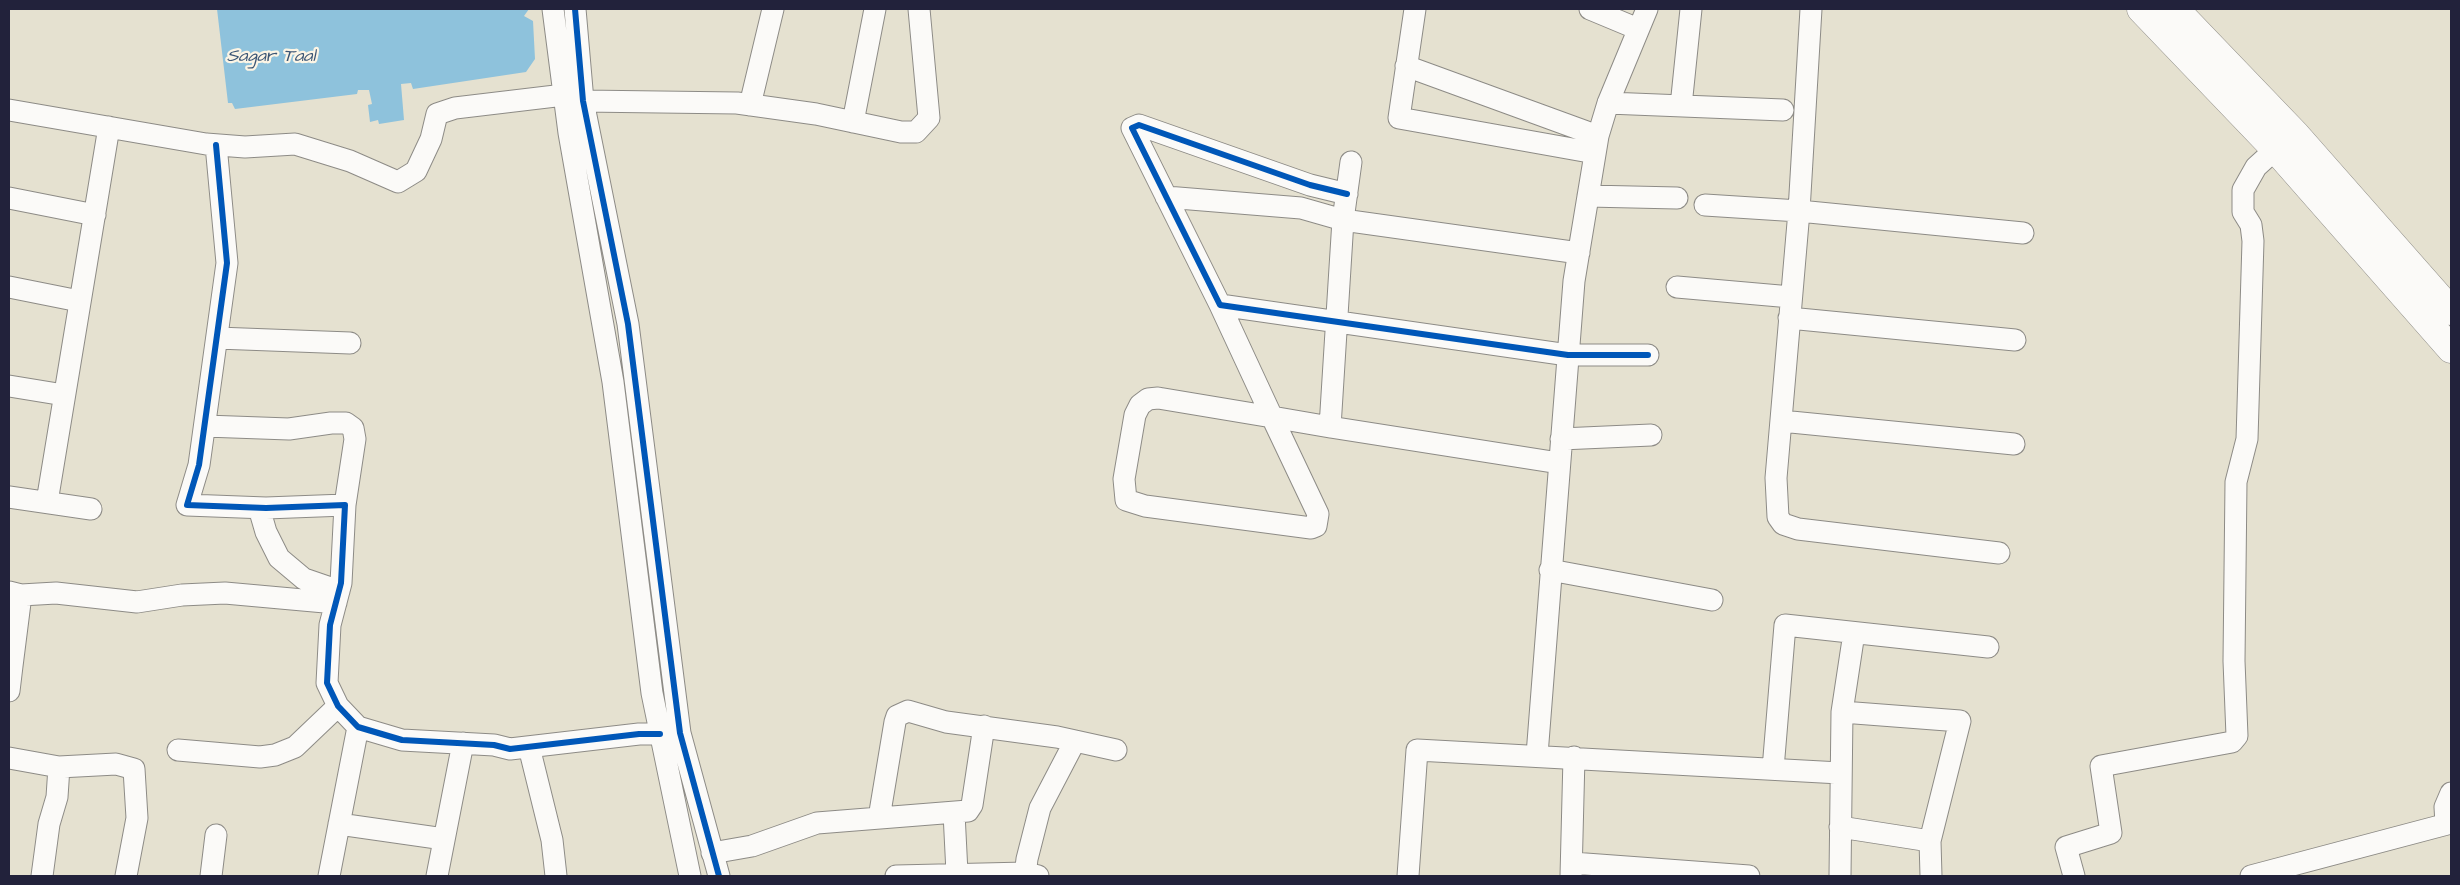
<!DOCTYPE html>
<html>
<head>
<meta charset="utf-8">
<style>
  body { margin:0 }
  #map { position:relative; width:2460px; height:885px; overflow:hidden; background:#e5e1d0; font-family:"Architects Daughter",sans-serif }
  canvas { display:block }
  .frame { position:absolute; inset:0; border:10px solid #22223b; pointer-events:none }
</style>
</head>
<body>
<div id="map">
<canvas width="2460" height="885"></canvas>
<div class="frame"></div>
</div>
<script>
const ctx = document.querySelector('canvas').getContext('2d');
ctx.lineJoin = 'round';
function paint(path, color) { ctx.fillStyle = color; ctx.fill(path, 'evenodd'); }
const poly = rows => new Path2D(rows.map(r => 'M' + r).join(''));
function trace(path, color, width, dash) { ctx.strokeStyle = color; ctx.lineWidth = width; ctx.lineCap = dash ? 'butt' : 'round'; ctx.setLineDash(dash || []); ctx.stroke(path); }
function label(font, color, halo, rows, align = 'center') {
  ctx.font = font + ' "Architects Daughter",sans-serif'; ctx.lineWidth = 4.5; ctx.setLineDash([]); ctx.textBaseline = 'middle'; ctx.strokeStyle = halo; ctx.fillStyle = color; for (const [text, x, y, turn = 0] of rows) {
    ctx.save(); ctx.translate(x, y); ctx.rotate((+turn || 0) * Math.PI / 180); ctx.textAlign = isNaN(turn) ? turn : align; if (halo) ctx.strokeText(text, 0, 0); ctx.fillText(text, 0, 0); ctx.restore();
  }
}
paint(poly([
  [217,9,529,9,524,16,533,21,535,59,526,72,413,89,411,83,401,84,404,120,379,124,378,120,370,122,368,105,372,104,369,90,358,90,357,94,235,109,232,103,228,103]
]), '#8ec2dc');
const minor = poly([
  [553,9,569,133,613,382,652,693,690,876],
  [575,9,583,101,628,324,680,733,719,876],
  [1415,9,1399,118,1595,153],
  [1590,9,1638,29],
  [1811,9,1799,211,1776,478,1778,517,1783,524,1798,529,1999,553],
  [1406,66,1598,136],
  [583,101,737,103,816,114,901,132,916,132,929,118,919,9],
  [1608,103,1783,110],
  [750,105,773,9],
  [1681,106,1691,9],
  [9,110,206,144,245,147,295,144,350,161,398,182,416,171,431,139,437,114,455,108,564,95],
  [853,122,875,9],
  [216,145,227,263,199,465,187,505,266,508,345,505,341,583,330,625,327,683,338,706,358,727,402,740,494,745,510,749,639,734,660,734],
  [1347,194,1310,185,1139,125,1132,128,1220,305,1568,355,1648,355],
  [1588,196,1677,198],
  [1166,197,1301,208,1343,220,1351,162],
  [9,198,95,215],
  [1705,205,1799,211,2023,233],
  [9,287,79,301],
  [1677,287,1791,297],
  [1220,305,1272,417,1330,427],
  [1789,318,2015,340],
  [217,338,350,343],
  [9,386,64,395],
  [1158,398,1272,417,1318,514,1316,526,1311,528,1145,506,1126,500,1124,479,1135,415,1140,405,1148,399,1158,398],
  [1781,421,2014,444],
  [205,426,289,429,331,423,346,423,353,428,355,439,345,505],
  [1561,439,1651,435],
  [1559,463,1330,427,1343,220,1579,253],
  [9,497,91,509],
  [47,502,109,127],
  [259,508,266,532,279,558,304,579,339,591],
  [1550,570,1712,600],
  [9,592,21,595,12,666],
  [21,595,56,593,137,602,182,595,225,593,336,603],
  [9,666,12,666,9,691],
  [1842,712,1960,721,1930,841],
  [529,747,552,840,556,876],
  [178,750,260,757,275,755,295,747,338,706],
  [1537,755,1574,281,1598,136,1608,103,1647,9],
  [9,758,59,767,116,764,134,769,137,818,126,876],
  [1773,769,1785,625,1988,647],
  [954,813,957,873],
  [879,818,895,722,897,716,908,711,946,722,1057,737,1116,750],
  [339,824,444,839],
  [2446,824,2445,807,2451,793],
  [1840,827,1930,841,1931,876],
  [712,853,752,846,817,823,968,811,972,805,984,726],
  [1572,863,1749,876],
  [42,876,49,824,57,797,59,767],
  [211,876,216,835],
  [329,876,358,727],
  [437,876,463,743],
  [896,876,1026,873,1038,876],
  [1025,876,1027,859,1040,808,1075,741],
  [1408,876,1417,750,1840,773],
  [1571,876,1574,757],
  [1840,876,1842,712,1854,633],
  [2074,876,2066,847,2111,833,2101,766,2232,742,2237,736,2234,661,2236,482,2247,439,2253,241,2251,225,2243,212,2243,190,2256,167,2267,157,2278,152,2288,142],
  [2251,876,2451,823]
]);
const major = poly([
  [2141,9,2278,152,2451,349],
  [2175,9,2296,135,2451,311]
]);
trace(minor, '#8d8b86', 23);
trace(major, '#8d8b86', 29);
trace(minor, '#fbfaf8', 21);
trace(major, '#fbfaf8', 28);
trace(poly([
  [575,9,583,101,628,324,680,733,719,876],
  [216,145,227,263,199,465,187,505,266,508,345,505,341,583,330,625,327,683,338,706,358,727,402,740,494,745,510,749,639,734,660,734],
  [1347,194,1310,185,1139,125,1132,128,1220,305,1568,355,1648,355]
]), '#0057b8', 6);
label('italic 18px', '#3a5575', '#fcf5e5', [
  ["Sagar Taal",271,57]
]);
</script>
</body>
</html>
